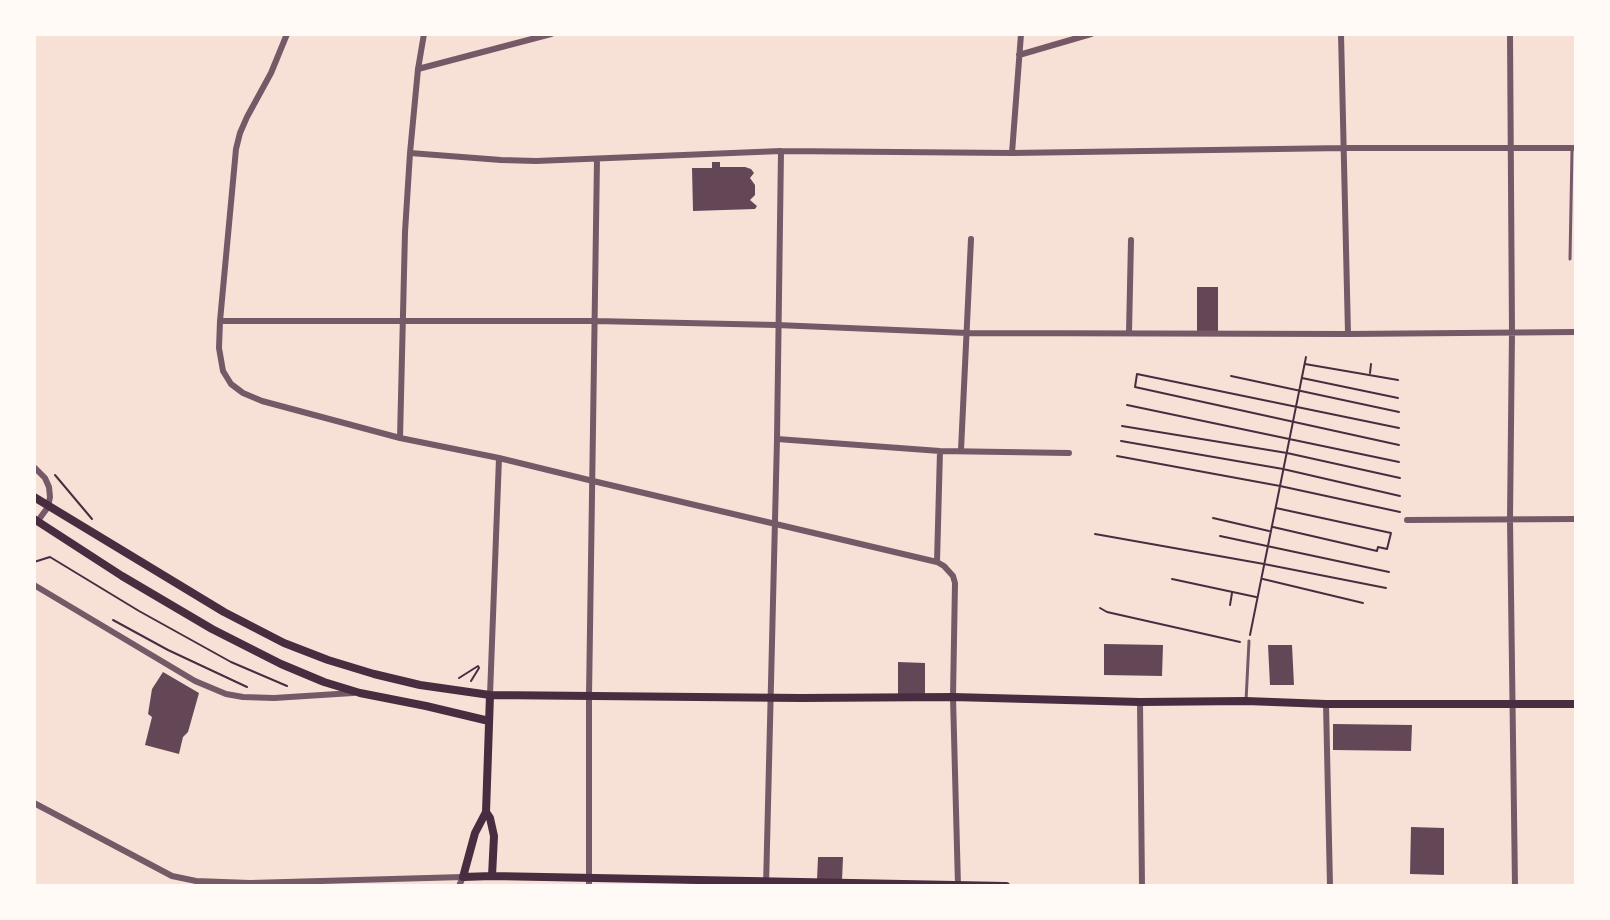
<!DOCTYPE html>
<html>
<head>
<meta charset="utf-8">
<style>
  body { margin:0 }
  #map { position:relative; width:1610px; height:920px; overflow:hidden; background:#f7e1d7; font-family:"DejaVu Sans",sans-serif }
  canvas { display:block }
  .frame { position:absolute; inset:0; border:36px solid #fffaf5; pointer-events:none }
</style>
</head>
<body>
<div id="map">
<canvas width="1610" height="920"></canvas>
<div class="frame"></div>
</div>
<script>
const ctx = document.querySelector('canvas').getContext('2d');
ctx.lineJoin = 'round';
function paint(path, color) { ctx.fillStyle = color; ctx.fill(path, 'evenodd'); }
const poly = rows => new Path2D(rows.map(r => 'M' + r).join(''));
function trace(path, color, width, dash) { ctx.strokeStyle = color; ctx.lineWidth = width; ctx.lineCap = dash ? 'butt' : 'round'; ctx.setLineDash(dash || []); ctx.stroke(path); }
paint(poly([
  [712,162,720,162,720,167,745,167,751,169,754,173,750,178,755,185,755,195,750,200,757,206,755,209,693,211,692,168,712,168],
  [1197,287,1218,287,1218,333,1197,332],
  [1104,644,1163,645,1162,676,1104,675],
  [1268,645,1292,645,1294,685,1270,685],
  [898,662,925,663,925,696,898,696],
  [163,672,199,693,188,732,183,737,179,754,145,745,152,717,148,714,152,689],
  [1333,724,1412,725,1411,751,1333,750],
  [1411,827,1444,828,1444,875,1410,874],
  [818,857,843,857,842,881,817,880]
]), '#644757');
trace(poly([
  [1305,364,1398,380],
  [1370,373,1371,364],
  [1231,376,1399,412],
  [1302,378,1398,398],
  [1127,405,1399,462],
  [1122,426,1287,453,1400,478],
  [1399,428,1137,374,1135,387,1399,445],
  [1121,441,1283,469,1400,496],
  [1117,456,1280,486,1400,512],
  [55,475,92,519],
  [1213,518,1269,531],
  [1273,527,1377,551,1378,547,1387,549,1391,533,1276,508],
  [1095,534,1264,564,1386,588],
  [1220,536,1389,572],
  [34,562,50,557,139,611,231,662,287,686],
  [1172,579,1256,597],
  [1263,579,1363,603],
  [1230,605,1232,593],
  [1100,608,1107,612,1240,642],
  [113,620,168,650,247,687],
  [1250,635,1306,357],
  [459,678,478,666,479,668,471,681]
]), '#4a2c40', 2);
trace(poly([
  [1570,259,1572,151],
  [1246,701,1249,641]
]), '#755966', 3);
trace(poly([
  [287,34,271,73,247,117,240,133,236,149,220,321,219,348,223,371,231,384,243,393,262,401,400,438,499,458,593,481,937,562,944,566,953,576,955,583,953,697,958,886],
  [1341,34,1348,334],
  [1510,34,1512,332,1510,519,1515,886],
  [1019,55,1091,34],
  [418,69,551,34],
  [410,153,501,160,536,161,781,151,1012,153,1344,148,1576,148],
  [1012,153,1021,34],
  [220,321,595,321,777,325,967,333,1348,334,1576,332],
  [1129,333,1131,240],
  [400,438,405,232,410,153,418,69,424,34],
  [777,439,940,451,1069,453],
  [961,450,971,239],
  [34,467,45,478,49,487,50,497,48,507,37,522],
  [1407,520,1576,519],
  [937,562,940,451],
  [34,585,195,681,226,694,243,697,274,698,353,693],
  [490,695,499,458],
  [1140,702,1142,886],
  [1326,704,1330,886],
  [34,803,172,876,196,881,250,883,463,877,459,886],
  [589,886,589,696,597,159],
  [766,886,777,439,781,151]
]), '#755966', 6);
trace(poly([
  [34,497,224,612,284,643,328,660,374,674,420,685,490,695,801,698,953,697,1140,702,1246,701,1326,704,1576,704],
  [34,519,122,576,212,629,281,664,324,682,360,693,426,706,489,721],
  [490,695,486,812,475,833,463,877,492,876,1006,886],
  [486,812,490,818,494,836,492,876]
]), '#4a2c40', 8);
</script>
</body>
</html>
